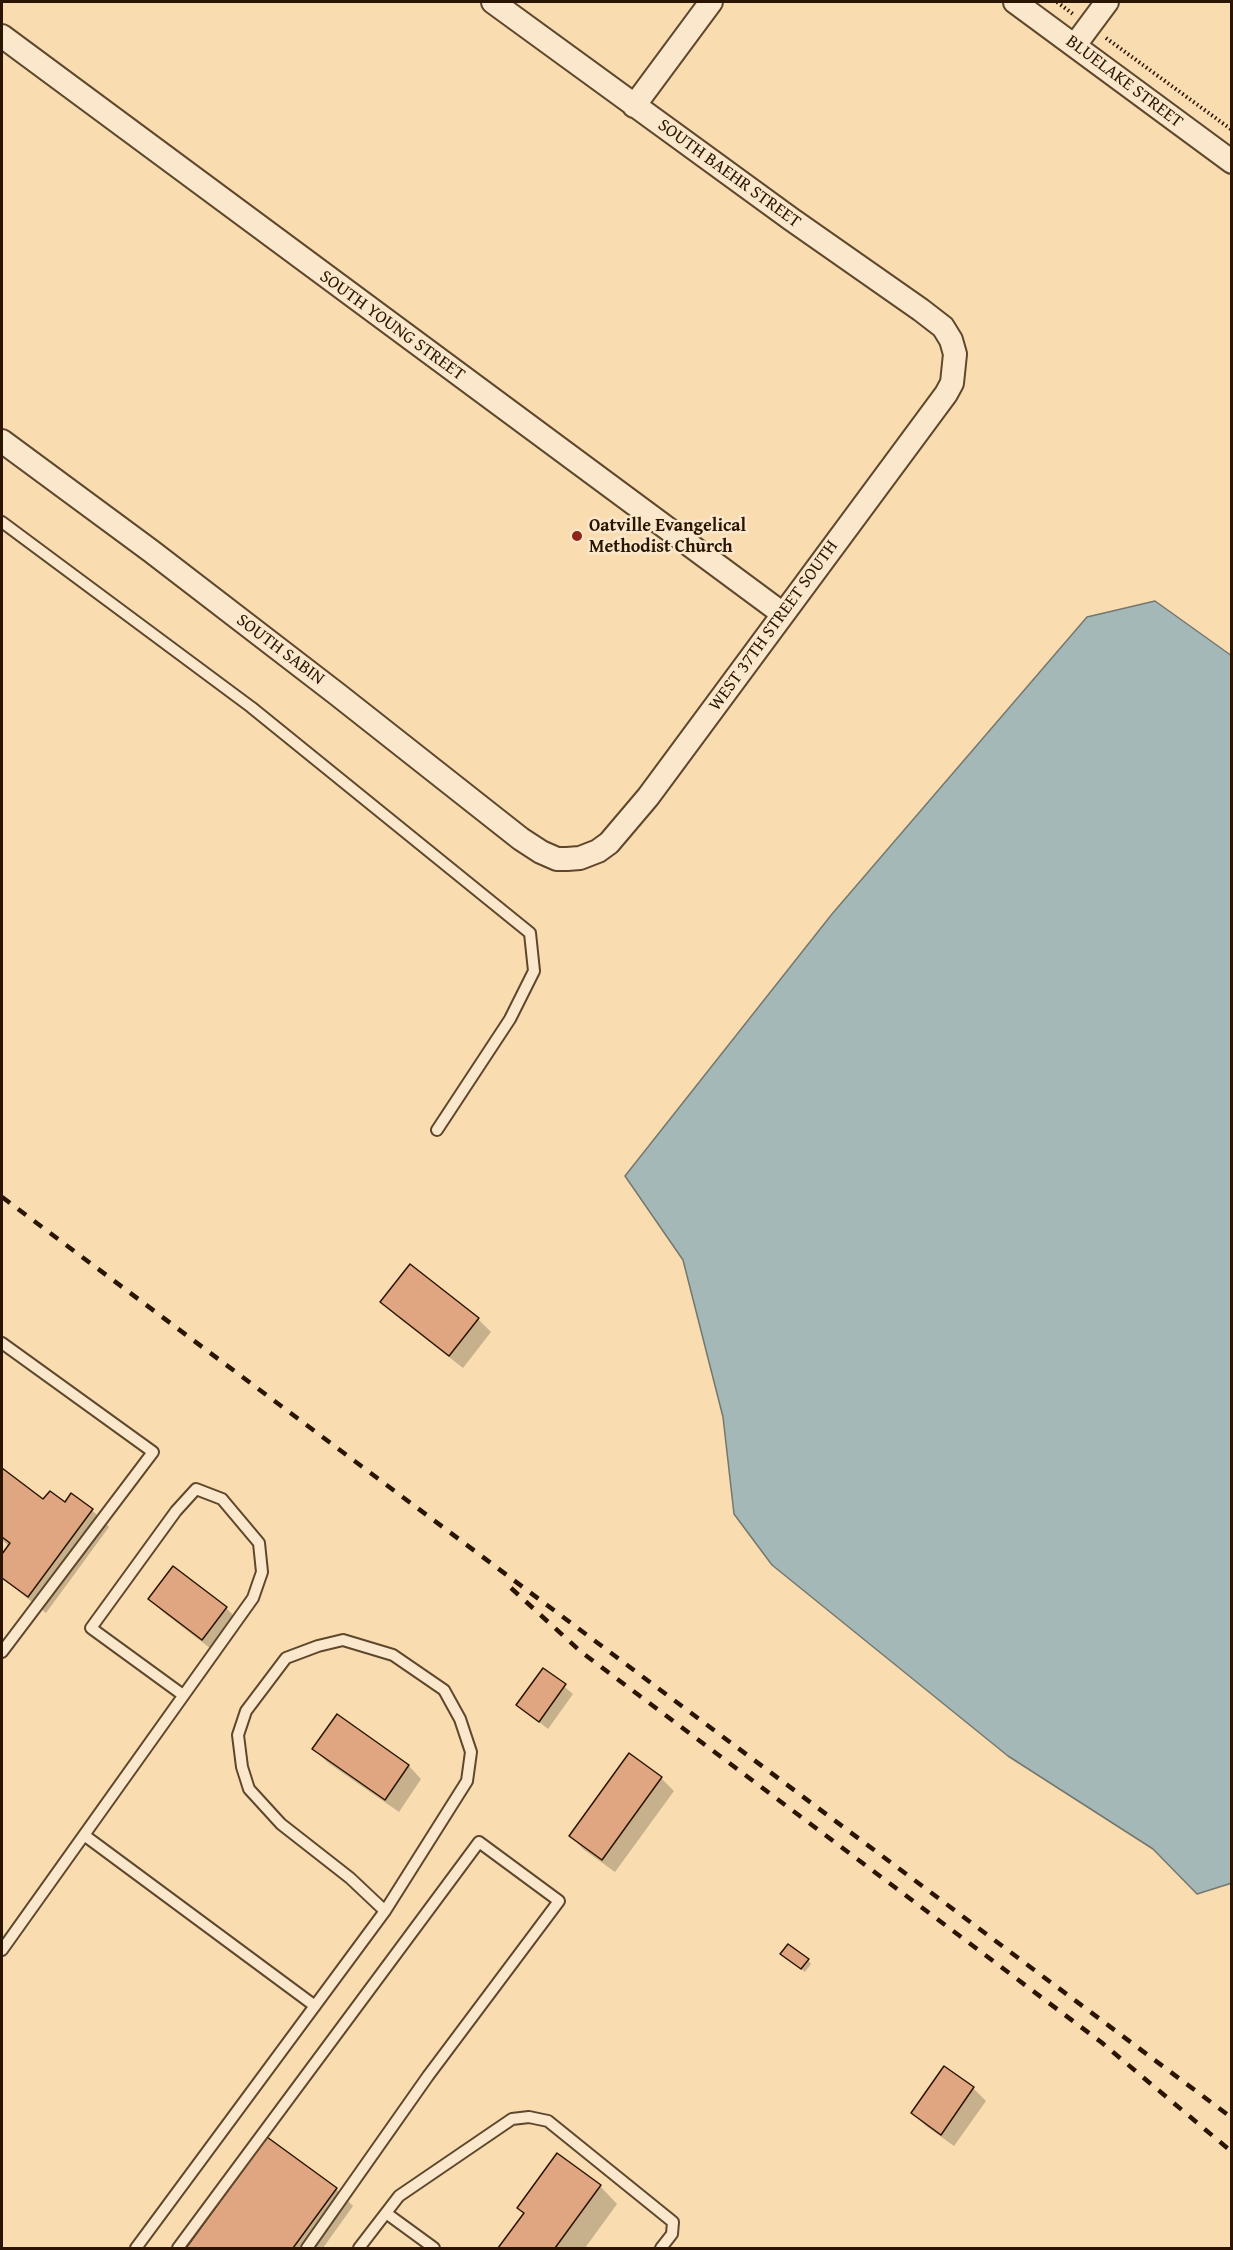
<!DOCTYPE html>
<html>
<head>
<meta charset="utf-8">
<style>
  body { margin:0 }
  #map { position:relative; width:1233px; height:2250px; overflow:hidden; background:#f9dcb0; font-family:"Gentium Book Plus",serif }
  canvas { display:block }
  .frame { position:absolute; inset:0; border:3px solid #2b1500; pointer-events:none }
</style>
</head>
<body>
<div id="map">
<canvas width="1233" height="2250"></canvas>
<div class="frame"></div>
</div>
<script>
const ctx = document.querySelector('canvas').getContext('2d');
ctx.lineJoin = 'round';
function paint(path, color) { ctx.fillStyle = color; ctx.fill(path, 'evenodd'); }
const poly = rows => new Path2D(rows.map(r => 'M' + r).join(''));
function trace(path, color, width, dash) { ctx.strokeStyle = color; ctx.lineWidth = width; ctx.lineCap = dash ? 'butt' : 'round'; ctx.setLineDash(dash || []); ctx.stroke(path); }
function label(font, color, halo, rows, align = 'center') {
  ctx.font = font + ' "Gentium Book Plus",serif'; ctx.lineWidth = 5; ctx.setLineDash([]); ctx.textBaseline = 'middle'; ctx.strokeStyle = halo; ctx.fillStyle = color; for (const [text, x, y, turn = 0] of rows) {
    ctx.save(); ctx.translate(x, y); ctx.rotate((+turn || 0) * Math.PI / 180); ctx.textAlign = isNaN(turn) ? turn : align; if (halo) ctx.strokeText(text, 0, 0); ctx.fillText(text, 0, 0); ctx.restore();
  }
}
const water = poly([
  [1155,601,1232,656,1232,1883,1197,1894,1153,1849,1008,1756,772,1565,734,1514,723,1417,683,1260,625,1176,832,914,1087,617,1155,601]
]);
paint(water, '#a4b8b7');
trace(water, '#74776e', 1.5);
paint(poly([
  [411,1266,478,1319,491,1332,463,1368,395,1315,382,1302],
  [2,1470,44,1501,92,1510,109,1527,46,1613,2,1578,2,1556,9,1546,2,1540],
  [174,1568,226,1608,239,1621,215,1652,163,1612,150,1599],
  [544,1670,573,1694,548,1729,518,1705],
  [337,1717,409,1766,421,1779,399,1812,327,1762,314,1749],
  [661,1778,674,1791,615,1872,583,1849,571,1836],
  [786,1957,808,1960,811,1964,805,1972],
  [973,2088,986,2101,954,2146,926,2126,913,2113],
  [267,2139,336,2189,353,2206,323,2248,188,2248],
  [557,2155,600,2186,617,2204,585,2248,500,2248,525,2214,519,2208]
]), '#0003');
const building = poly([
  [410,1264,479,1318,449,1356,380,1302,410,1264],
  [2,1468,43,1499,50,1491,65,1502,71,1493,93,1509,28,1597,2,1578,2,1554,10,1543,2,1537,2,1468],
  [173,1566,227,1607,202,1640,148,1599,173,1566],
  [543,1668,566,1684,539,1722,516,1705,543,1668],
  [337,1714,409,1765,385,1800,312,1749,337,1714],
  [629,1753,662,1777,602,1860,569,1836,629,1753],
  [788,1944,809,1959,801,1969,780,1954,788,1944],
  [944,2066,974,2087,941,2135,911,2113,944,2066],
  [267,2137,337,2188,293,2248,186,2248,267,2137],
  [557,2153,601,2185,555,2248,498,2248,524,2213,517,2208,557,2153]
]);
paint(building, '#dfa681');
trace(building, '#2b1500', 1.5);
const lane = poly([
  [2,522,251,707,530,933,534,971,510,1019,437,1130],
  [2,1343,153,1452,2,1652],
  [84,1835,315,2006],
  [2,1950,253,1598,262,1572,259,1543,222,1499,196,1489,176,1511,91,1628,183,1695],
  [386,2213,434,2248],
  [136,2248,385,1911,467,1781,471,1752,460,1719,444,1690,393,1655,343,1640,318,1646,286,1658,246,1711,238,1735,242,1767,249,1789,281,1824,350,1878,385,1911],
  [178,2248,479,1842,559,1901,428,2076,307,2248],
  [359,2248,399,2196,512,2119,529,2117,548,2121,673,2222,672,2234,661,2248]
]);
const street = poly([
  [1015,2,1232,162],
  [2,36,783,614],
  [1075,45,1107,2],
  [634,106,711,2],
  [2,441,151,551,337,694,521,839,541,852,557,859,567,859,580,858,598,851,609,843,648,797,946,394,952,383,955,354,951,340,943,327,921,310,791,219,493,2]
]);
trace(lane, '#5e472c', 14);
trace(street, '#5e472c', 26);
trace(poly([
  [1057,2,1073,14],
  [1106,38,1232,130]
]), '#2b1500', 4, [1.5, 3]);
trace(lane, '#fbe8cc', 10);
trace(street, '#fbe8cc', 22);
trace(poly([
  [2,1197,1232,2118],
  [511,1588,580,1651,1101,2042,1232,2152]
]), '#2b1500', 4.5, [10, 10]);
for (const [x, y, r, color] of [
  [577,536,6,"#8f2418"]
]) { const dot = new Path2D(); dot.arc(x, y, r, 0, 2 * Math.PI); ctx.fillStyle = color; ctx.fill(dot); trace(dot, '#fbe8cc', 2); }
label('18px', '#2b1500', '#fbe8cc', [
  ["BLUELAKE STREET",1124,82,37],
  ["SOUTH BAEHR STREET",729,174,36],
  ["SOUTH YOUNG STREET",392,326,36],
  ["WEST 37TH STREET SOUTH",774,626,-54],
  ["SOUTH SABIN",280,650,37]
]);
label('bold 18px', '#2b1500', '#fbe8cc', [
  ["Oatville Evangelical",589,526],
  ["Methodist Church",589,547]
], 'left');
</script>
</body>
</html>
